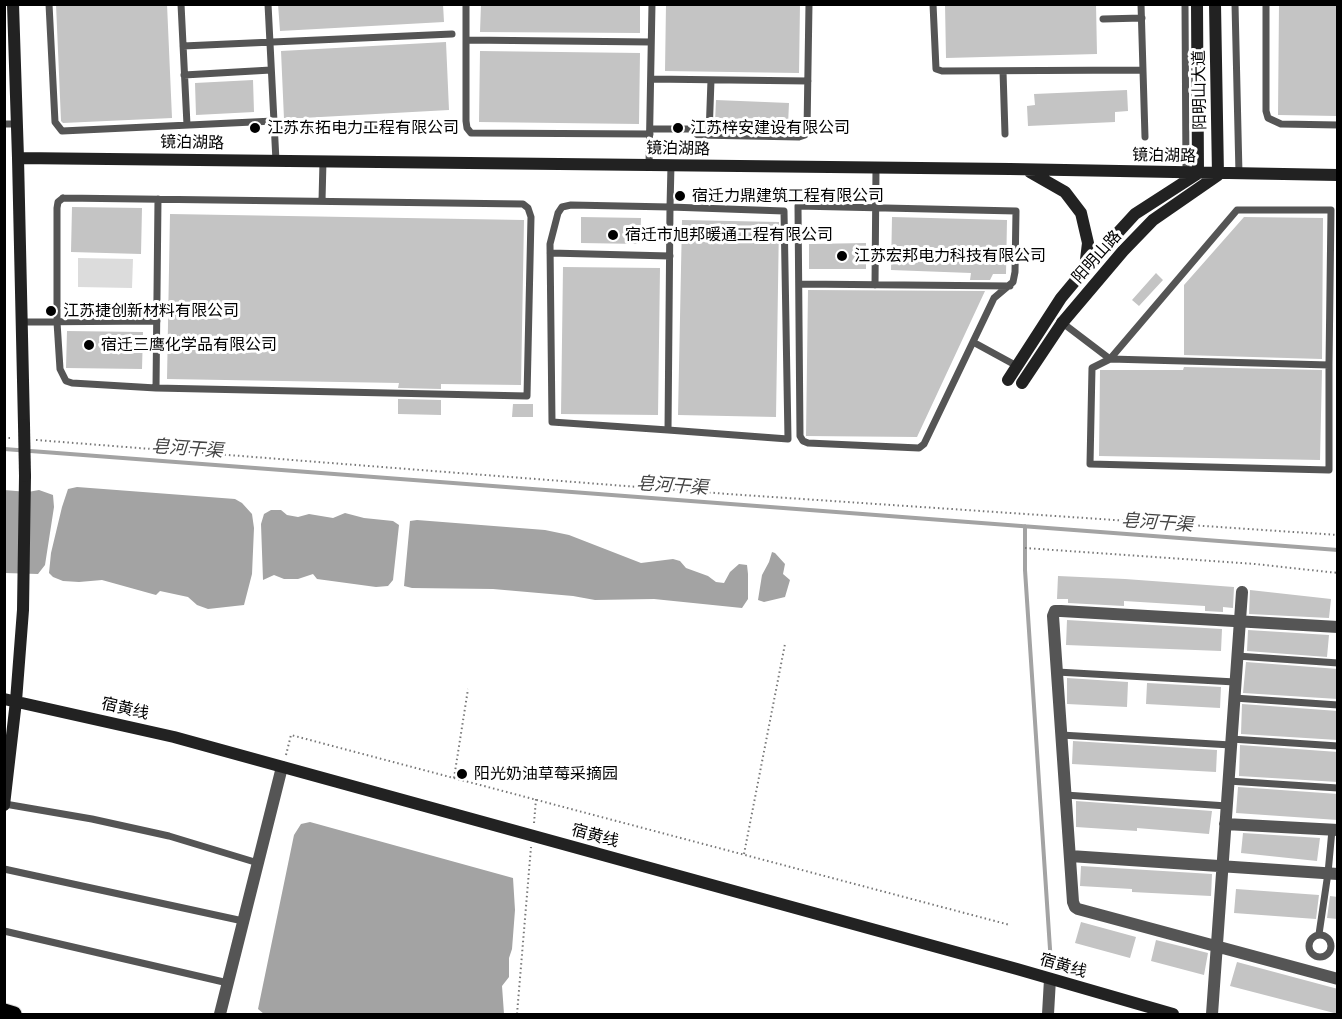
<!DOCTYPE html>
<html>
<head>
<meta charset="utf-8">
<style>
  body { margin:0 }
  #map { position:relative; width:1342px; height:1019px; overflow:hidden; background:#fff; font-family:Rubik,sans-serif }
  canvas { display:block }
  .frame { position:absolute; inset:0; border:6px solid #000; pointer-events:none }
</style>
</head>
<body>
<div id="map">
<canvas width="1342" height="1019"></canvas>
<div class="frame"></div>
</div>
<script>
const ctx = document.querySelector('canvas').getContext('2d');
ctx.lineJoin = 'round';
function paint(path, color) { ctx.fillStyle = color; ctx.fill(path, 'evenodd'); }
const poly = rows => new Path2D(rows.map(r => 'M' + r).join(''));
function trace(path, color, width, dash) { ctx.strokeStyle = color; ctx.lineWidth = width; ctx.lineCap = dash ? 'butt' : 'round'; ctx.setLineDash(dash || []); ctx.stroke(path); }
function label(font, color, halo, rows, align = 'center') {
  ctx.font = font + ' Rubik,"Noto Sans SC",sans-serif'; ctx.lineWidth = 6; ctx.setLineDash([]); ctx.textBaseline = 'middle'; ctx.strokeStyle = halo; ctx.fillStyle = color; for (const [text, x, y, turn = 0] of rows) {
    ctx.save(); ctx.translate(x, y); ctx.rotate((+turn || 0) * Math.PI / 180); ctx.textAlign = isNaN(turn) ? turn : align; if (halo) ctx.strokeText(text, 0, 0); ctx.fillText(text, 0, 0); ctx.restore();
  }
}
paint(poly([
  [78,258,133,259,132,288,78,287]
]), '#dcdcdc');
paint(poly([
  [77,487,235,499,242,503,252,514,254,528,252,574,244,605,208,609,197,605,188,597,160,591,156,595,102,580,79,582,63,581,53,577,49,573,51,553,62,507,68,489],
  [4,490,28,492,39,490,53,495,54,507,45,565,38,574,5,573],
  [271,510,281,510,287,515,298,517,309,514,333,518,345,513,364,518,393,521,399,525,393,580,388,586,376,587,317,579,313,574,298,579,284,579,274,575,263,580,261,524,264,514],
  [417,520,545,530,569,535,641,563,673,559,680,561,686,568,708,576,716,582,724,583,730,572,739,564,747,565,748,574,748,599,742,608,654,599,595,600,573,596,493,589,412,588,404,586,410,521],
  [772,552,775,553,785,564,783,574,790,580,785,597,764,602,758,600,762,575,769,562],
  [310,822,513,878,515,910,512,949,509,958,509,977,502,986,504,1014,264,1014,258,1009,294,835,301,824]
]), '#a3a3a3');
trace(poly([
  [4,449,1338,550],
  [1025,526,1025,570,1051,964]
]), '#a3a3a3', 4);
paint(poly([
  [56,4,167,4,172,118,63,123,61,121],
  [278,4,443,4,444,22,280,31],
  [481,4,640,4,640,33,480,32],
  [666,4,800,4,799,73,665,71],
  [945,4,1096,4,1097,54,946,58],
  [1279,4,1338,4,1338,116,1278,115],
  [446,42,449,110,284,119,281,51],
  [480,51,640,53,639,124,479,122],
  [253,80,254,112,196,115,195,83],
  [1127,90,1128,111,1115,112,1115,122,1028,126,1027,106,1035,105,1034,94],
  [716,100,789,103,788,125,715,123],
  [72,207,142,208,141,254,71,252],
  [170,214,524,220,521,385,441,384,441,389,398,388,399,383,167,379],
  [581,217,641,218,640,244,581,243],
  [892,217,1007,220,1006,274,993,274,990,280,970,280,971,273,891,270],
  [1244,217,1323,218,1322,359,1184,355,1184,285],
  [682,220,779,222,776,417,678,415],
  [866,243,866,269,809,269,809,244],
  [563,267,660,268,658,415,561,414],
  [1156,273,1163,280,1139,306,1132,300],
  [808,290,985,291,917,437,806,436],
  [67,331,143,332,142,369,66,368],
  [1184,367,1322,370,1320,460,1099,456,1100,370,1183,370],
  [398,399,441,400,441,415,398,414],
  [513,404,533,404,533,417,512,417],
  [1058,576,1125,579,1234,587,1233,608,1223,607,1223,612,1205,611,1205,606,1124,601,1124,606,1068,603,1068,599,1057,599],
  [1250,590,1331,599,1329,618,1249,614],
  [1067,620,1222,629,1221,651,1066,645],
  [1248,630,1329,635,1327,657,1247,651],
  [1246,662,1338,669,1338,699,1243,693],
  [1067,678,1128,682,1127,707,1067,704],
  [1147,683,1221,687,1220,708,1146,704],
  [1242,704,1338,711,1338,740,1241,734],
  [1073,741,1217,750,1216,772,1072,764],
  [1240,745,1338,752,1338,782,1239,776],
  [1238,787,1338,794,1338,820,1236,813],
  [1076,801,1212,811,1209,834,1137,828,1137,831,1076,827],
  [1243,833,1320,838,1317,861,1241,853],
  [1081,866,1212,874,1211,896,1132,892,1132,889,1080,886],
  [1236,889,1319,895,1316,919,1234,913],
  [1330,896,1338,897,1338,919,1327,918],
  [1081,922,1136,937,1130,958,1075,943],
  [1156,940,1208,953,1204,975,1151,961],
  [1237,962,1338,989,1338,1014,1230,986]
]), '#c4c4c4');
const primary = poly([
  [4,1011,14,1014]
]);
trace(primary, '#dbdbdb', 17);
trace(poly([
  [4,438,12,438],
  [36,440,728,494,1338,535],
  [1025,548,1255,564,1338,573],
  [286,755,291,735,1010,925],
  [454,778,468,689],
  [534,823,536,799],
  [744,854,785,644],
  [517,1014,531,847]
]), '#777', 2, [1.5, 3]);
trace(poly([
  [49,4,55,122,62,131,274,121],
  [181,4,187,125],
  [268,4,276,161],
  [466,4,466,121,467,128,471,133,650,134],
  [933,4,936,69,942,71,1143,70],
  [1141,4,1145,137],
  [1185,4,1186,173],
  [1235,4,1239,174],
  [1266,4,1266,111,1268,118,1281,124,1338,125],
  [1103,19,1142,18],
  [466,40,651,42],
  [183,46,452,34],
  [1003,71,1005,134],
  [184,75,271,70],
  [651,79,808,81],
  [4,124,17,124],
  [650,129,689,129,698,135,799,137,805,135,807,130,809,4],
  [274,130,452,125],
  [709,135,711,80],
  [649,165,652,4],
  [63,198,523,204,528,208,531,217,527,396,156,388,72,383,66,381,60,369,57,322,57,208,58,202,63,198],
  [322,201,323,161],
  [798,206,1016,211,1015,272,1013,282,994,298,924,444,919,448,808,443,803,441,800,436,798,206],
  [550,253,670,256],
  [799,284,1010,286],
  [875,285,876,168],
  [1060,321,1110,359,1329,365,1331,210,1237,210,1110,359,1092,368,1090,464,1329,470,1329,365],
  [22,322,157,321],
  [973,342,1017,366],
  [156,388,158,199],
  [668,430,552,422,550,244,558,213,562,207,571,205,670,207,784,211,788,439,668,430,670,207,671,165],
  [1237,656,1338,663],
  [1057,672,1235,682],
  [1234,698,1338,705],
  [1061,735,1231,745],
  [1231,739,1338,746],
  [1228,781,1338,788],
  [1065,795,1227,806],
  [5,804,92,819,169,836,258,863],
  [4,869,243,921],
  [4,931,228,983],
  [1319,934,1328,873,1332,830],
  '1309 946a11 11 0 1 1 22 0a11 11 0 1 1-22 0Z'
]), '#555', 7);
trace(poly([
  [1338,627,1061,611,1055,611,1053,616,1073,902,1075,907,1078,909,1338,979],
  [1225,824,1338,830],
  [1070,856,1338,874],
  [220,1014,282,767],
  [1048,1014,1050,979],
  [1212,1014,1242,592]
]), '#555', 12);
trace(poly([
  [13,4,18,158,24,425],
  [1197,4,1198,173],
  [18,158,1010,169,1338,175],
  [1030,172,1065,192,1081,213,1088,243,1085,268],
  [1008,380,1061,298,1091,262,1135,214,1197,174],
  [1022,383,1062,323,1123,251,1153,220,1218,175,1215,4],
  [4,699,174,737,1017,969,1173,1014],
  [4,805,16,701,23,610,25,476]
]), '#222', 12);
trace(primary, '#000', 15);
trace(poly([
  [24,425,25,476]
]), '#222', 12);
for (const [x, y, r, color] of [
  [255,128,6,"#000"],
  [678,128,6,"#000"],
  [680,196,6,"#000"],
  [613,235,6,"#000"],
  [842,256,6,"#000"],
  [51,311,6,"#000"],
  [89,345,6,"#000"],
  [462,774,6,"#000"]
]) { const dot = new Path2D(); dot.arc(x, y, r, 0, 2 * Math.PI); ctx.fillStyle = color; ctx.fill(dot); trace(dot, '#fff', 2); }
label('16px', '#000', '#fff', [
  ["阳明山大道",1200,90,-91],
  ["镜泊湖路",192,143,1],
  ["镜泊湖路",678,149,1],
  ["镜泊湖路",1164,156,1],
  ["阳明山路",1097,257,-48],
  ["宿黄线",125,709,13],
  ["宿黄线",595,836,15],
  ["宿黄线",1063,966,16]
]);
label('16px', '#000', '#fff', [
  ["江苏东拓电力工程有限公司",267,128],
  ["江苏梓安建设有限公司",690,128],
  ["宿迁力鼎建筑工程有限公司",692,196],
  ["宿迁市旭邦暖通工程有限公司",625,235],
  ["江苏宏邦电力科技有限公司",854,256],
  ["江苏捷创新材料有限公司",63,311],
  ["宿迁三鹰化学品有限公司",101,345],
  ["阳光奶油草莓采摘园",474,774]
], 'left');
label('italic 18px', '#444', '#fff', [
  ["皂河干渠",187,449,4],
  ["皂河干渠",672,486,4],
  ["皂河干渠",1157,523,4]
]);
</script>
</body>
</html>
